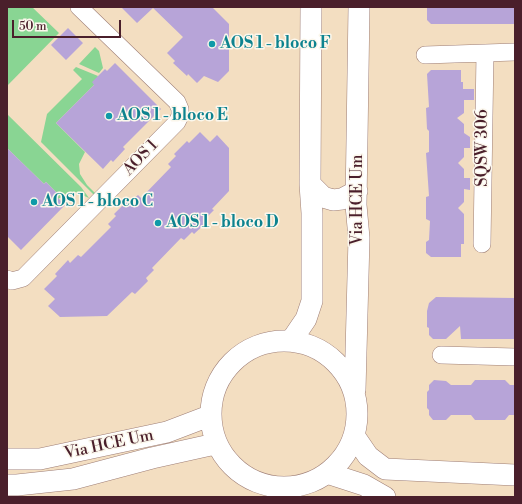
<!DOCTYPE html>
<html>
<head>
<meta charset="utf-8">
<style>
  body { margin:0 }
  #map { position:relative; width:522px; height:504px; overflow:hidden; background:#f3dec1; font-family:"Libre Bodoni",serif }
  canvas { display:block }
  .frame { position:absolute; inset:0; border:8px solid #4a1f2b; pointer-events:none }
  .scale { position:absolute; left:12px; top:20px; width:109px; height:18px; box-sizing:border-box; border:2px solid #4a1f2b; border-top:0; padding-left:5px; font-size:12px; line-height:14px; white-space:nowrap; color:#4a1f2b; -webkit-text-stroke:3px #fbf7ec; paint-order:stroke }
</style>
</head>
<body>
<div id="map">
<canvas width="522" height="504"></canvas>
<div class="frame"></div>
<div class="scale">50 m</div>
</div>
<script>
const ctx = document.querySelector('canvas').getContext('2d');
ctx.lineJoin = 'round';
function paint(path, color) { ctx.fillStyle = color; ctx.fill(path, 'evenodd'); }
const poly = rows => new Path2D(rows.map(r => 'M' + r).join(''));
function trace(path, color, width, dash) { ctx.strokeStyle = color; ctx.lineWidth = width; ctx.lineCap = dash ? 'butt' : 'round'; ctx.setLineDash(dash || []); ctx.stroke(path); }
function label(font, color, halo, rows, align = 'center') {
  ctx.font = font + ' "Libre Bodoni",serif'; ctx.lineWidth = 3; ctx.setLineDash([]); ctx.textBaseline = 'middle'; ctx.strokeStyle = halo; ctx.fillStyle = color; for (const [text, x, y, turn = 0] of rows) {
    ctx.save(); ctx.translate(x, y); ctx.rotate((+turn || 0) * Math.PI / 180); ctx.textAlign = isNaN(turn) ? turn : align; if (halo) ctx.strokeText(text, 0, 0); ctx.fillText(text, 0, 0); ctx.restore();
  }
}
paint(poly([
  [7,7,32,7,59,33,7,86],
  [95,47,99,51,103,68,99,73,79,64],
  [76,67,98,76,94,85,56,123,85,152,79,164,80,174,87,185,95,193,95,196,41,142,47,114,82,79,73,70],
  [7,114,81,187,89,198,75,192,70,192,58,199,57,197,59,195,46,182,44,184,7,148]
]), '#89d593');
paint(poly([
  [121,7,212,7,229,24,229,71,218,82,204,76,197,83,188,74,187,76,173,63,175,61,167,53,183,37,153,8,137,23],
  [427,7,515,7,515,24,431,24,427,20],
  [68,28,83,43,66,60,51,45],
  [115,63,161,109,123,147,125,149,113,162,111,160,103,169,56,123,94,85,92,82,105,69,107,71],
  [431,70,461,70,461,82,463,82,463,89,474,89,474,100,464,100,464,113,457,118,464,124,464,133,470,137,470,148,464,148,464,157,458,163,464,169,464,178,470,178,470,190,464,189,464,202,458,208,464,214,464,244,461,244,461,257,431,257,426,253,426,242,429,240,430,221,426,219,426,197,429,196,426,153,429,152,429,131,427,129,426,108,429,107,427,74],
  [200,132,210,142,217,135,229,148,229,191,212,209,214,210,205,219,208,221,194,234,192,232,184,240,181,238,152,268,154,270,146,278,148,281,135,294,132,292,107,316,60,317,48,306,55,299,44,289,57,276,55,274,68,260,70,263,78,255,81,257,111,227,108,224,116,216,114,214,127,201,129,203,138,195,141,198,171,167,168,164,176,156,174,154,187,141,189,143],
  [7,148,44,184,46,182,59,195,57,197,65,205,21,250,7,236],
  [436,297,515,298,515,339,461,339,460,326,446,339,433,339,429,335,429,328,427,327,427,311,429,303],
  [434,380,446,381,451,385,471,385,475,380,505,380,510,385,515,385,515,415,509,415,505,420,475,420,471,415,451,415,446,420,433,420,429,415,429,410,427,408,427,392,429,390,429,385]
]), '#b7a4d8');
const minor = poly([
  [425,55,485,53],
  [482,244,485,53,515,52],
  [7,279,12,281,23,278,177,122,180,116,180,109,177,102,79,7],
  [441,355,515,357]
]);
const major = poly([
  [310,184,323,197,333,200,342,199,357,191],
  '211 414a73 73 0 1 1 146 0a73 73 0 1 1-146 0Z',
  [291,341,306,319,312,301,312,213,310,184,311,7],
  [355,390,359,238,356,205,359,7],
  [355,437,368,456,385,469,515,475],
  [7,459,40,459,167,432,209,416],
  [330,474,364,485,385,497],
  [7,485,17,485,73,479,152,458,215,444]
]);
trace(minor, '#9e7e76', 18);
trace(major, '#9e7e76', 22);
trace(minor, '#fff', 17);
trace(major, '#fff', 21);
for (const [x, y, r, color] of [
  [212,44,4,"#0f9aa8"],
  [109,116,4,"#0f9aa8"],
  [34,202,4,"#0f9aa8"],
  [158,223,4,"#0f9aa8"]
]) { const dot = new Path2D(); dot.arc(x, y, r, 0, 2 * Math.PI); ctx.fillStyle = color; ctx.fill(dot); trace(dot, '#fbf7ec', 1.5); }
label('bold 16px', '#0d838f', '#fbf7ec', [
  ["AOS 1 - bloco F",220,44],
  ["AOS 1 - bloco E",117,116],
  ["AOS 1 - bloco C",42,202],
  ["AOS 1 - bloco D",166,223]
], 'left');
label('16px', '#4a1f2b', '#fbf7ec', [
  ["SQSW 306",483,148,-90],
  ["AOS 1",141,158,-46],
  ["Via HCE Um",358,200,-90],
  ["Via HCE Um",109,445,-12]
]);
</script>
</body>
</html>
